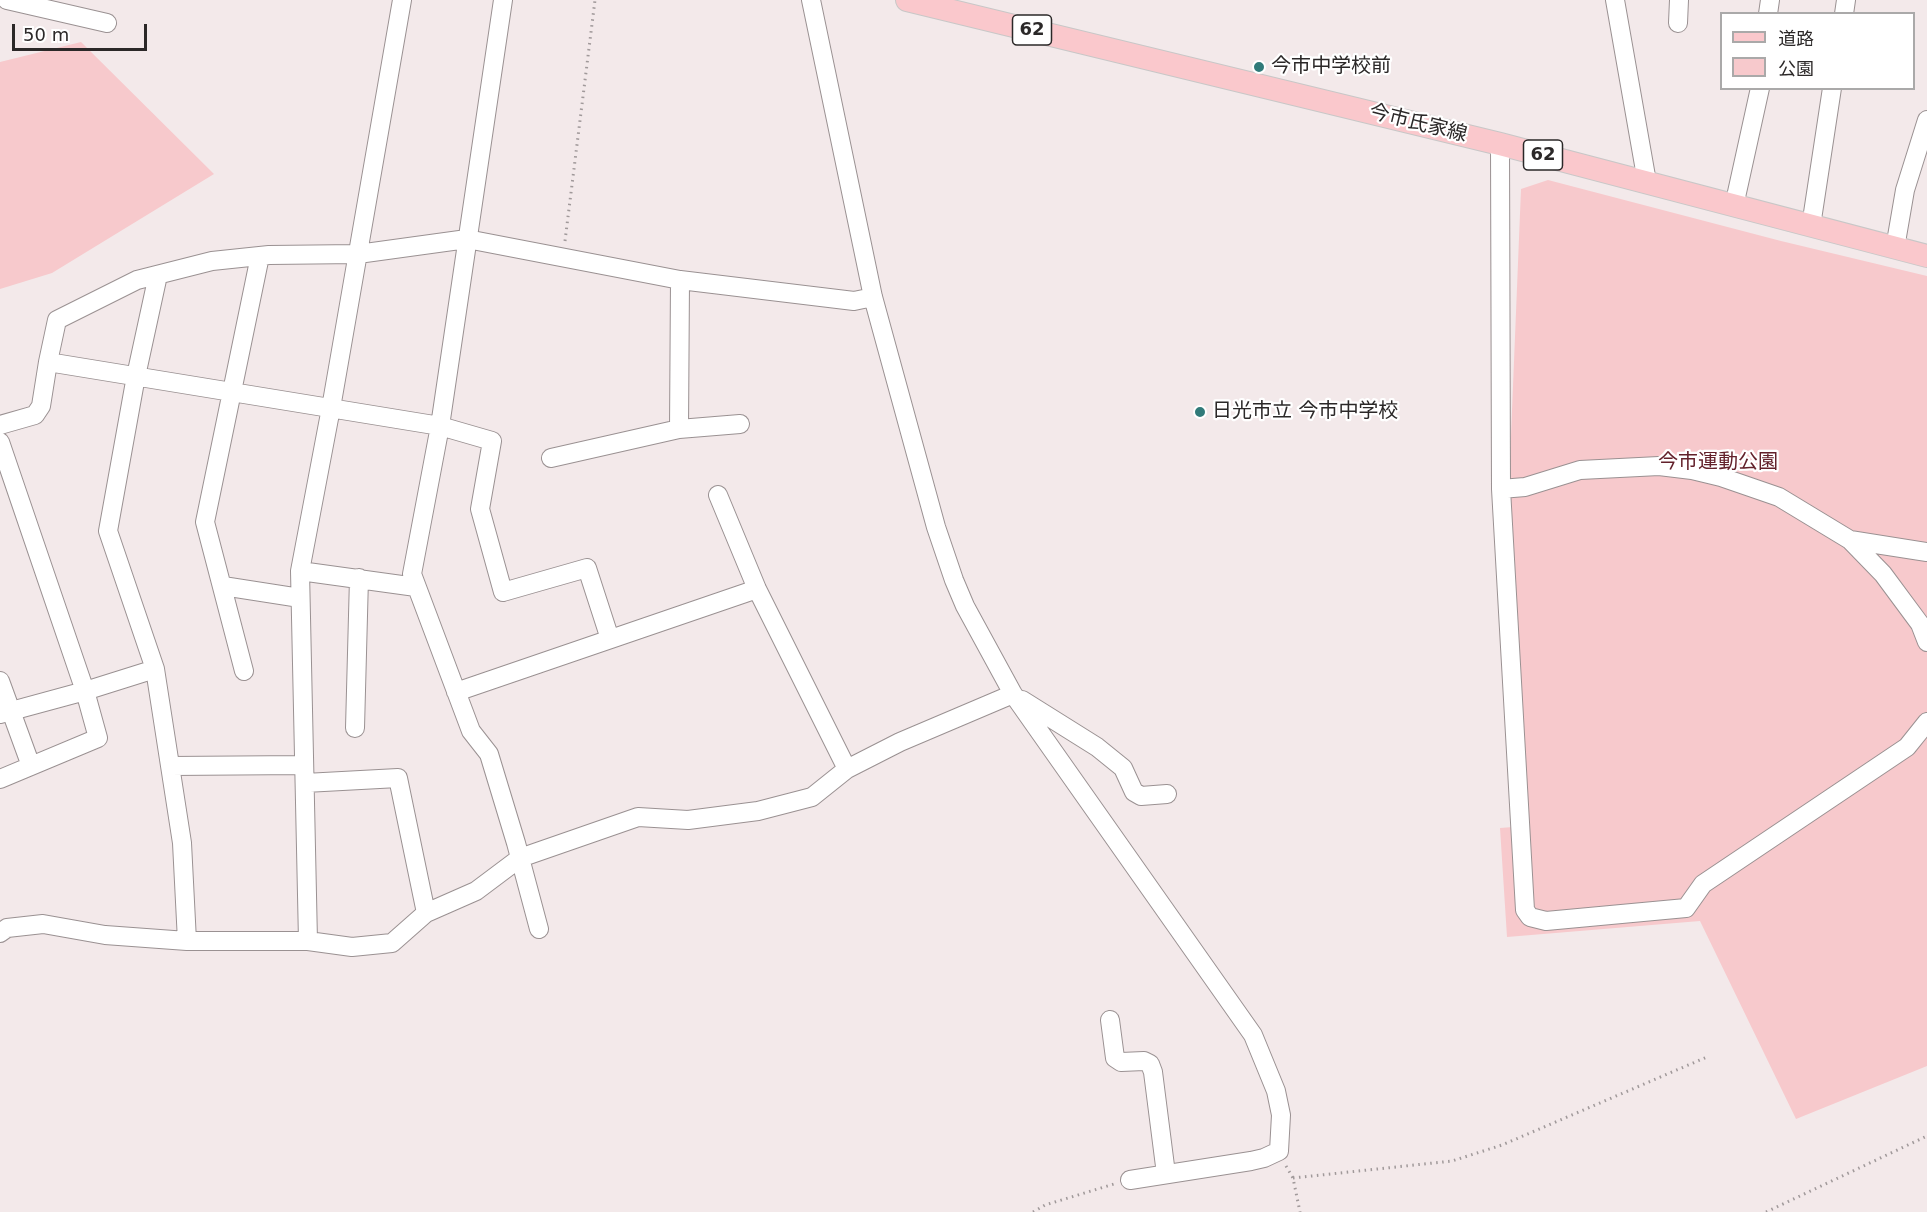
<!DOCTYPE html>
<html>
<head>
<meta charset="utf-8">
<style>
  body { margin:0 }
  #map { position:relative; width:1927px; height:1212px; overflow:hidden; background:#f3e9ea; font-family:"DejaVu Sans","Noto Sans JP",sans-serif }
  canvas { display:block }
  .legend { position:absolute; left:1720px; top:12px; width:195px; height:78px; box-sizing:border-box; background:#fff; border:2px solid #aaa9a9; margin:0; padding:8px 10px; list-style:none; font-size:18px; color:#2b2828 }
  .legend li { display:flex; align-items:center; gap:12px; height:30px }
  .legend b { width:30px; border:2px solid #aaa9a9 }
  .scale { position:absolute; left:12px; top:24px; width:135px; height:27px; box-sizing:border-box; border:3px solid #2b2828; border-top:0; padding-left:8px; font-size:18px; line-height:21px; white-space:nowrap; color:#2b2828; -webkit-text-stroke:4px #fff; paint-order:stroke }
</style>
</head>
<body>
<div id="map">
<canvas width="1927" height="1212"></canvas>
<ul class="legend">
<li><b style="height:8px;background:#fac8cc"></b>道路</li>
<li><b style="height:16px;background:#f7c9cc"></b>公園</li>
</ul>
<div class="scale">50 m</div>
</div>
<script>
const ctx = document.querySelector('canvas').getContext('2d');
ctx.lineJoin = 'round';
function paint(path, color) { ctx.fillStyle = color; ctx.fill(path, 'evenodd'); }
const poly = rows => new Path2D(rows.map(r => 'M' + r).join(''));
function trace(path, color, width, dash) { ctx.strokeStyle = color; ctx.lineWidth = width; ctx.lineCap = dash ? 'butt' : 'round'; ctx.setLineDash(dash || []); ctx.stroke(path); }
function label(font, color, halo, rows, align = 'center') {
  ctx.font = font + ' "DejaVu Sans","Noto Sans JP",sans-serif'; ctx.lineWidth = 4.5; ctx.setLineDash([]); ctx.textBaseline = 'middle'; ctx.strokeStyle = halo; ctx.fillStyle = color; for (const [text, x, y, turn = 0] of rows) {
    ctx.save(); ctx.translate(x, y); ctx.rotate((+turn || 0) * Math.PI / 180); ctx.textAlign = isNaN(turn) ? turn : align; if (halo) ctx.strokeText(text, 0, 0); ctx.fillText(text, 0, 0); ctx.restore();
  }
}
paint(poly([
  [81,42,214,174,52,273,0,289,0,62],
  [1548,180,1781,241,1927,276,1927,1066,1796,1119,1700,921,1507,937,1500,828,1513,827,1512,564,1510,460,1521,189]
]), '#f7c9cc');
const minor = poly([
  [7,0,107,23],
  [503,0,440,426,412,574,471,731,489,754,516,843,539,929],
  [811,0,873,297,936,527,954,580,965,606,1013,694,1253,1035,1276,1091,1281,1115,1279,1151,1264,1158,1251,1161,1130,1180],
  [1615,0,1647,182],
  [1768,14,1770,0],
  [1844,14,1846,0],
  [1678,23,1679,0],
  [1500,144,1501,489,1525,910,1530,917,1546,921,1686,908,1703,884,1907,747,1927,722],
  [1734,206,1760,88],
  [1811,226,1832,88],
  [1895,248,1905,190,1927,120],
  [158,275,136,376,108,531,155,669,182,843,187,941],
  [48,362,57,320,137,280,212,261,269,255,358,254,467,239,680,280,854,301,873,297],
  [0,425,35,415,41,406,48,362,440,426,492,441,480,509,503,592,587,568,610,639],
  [679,429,680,280],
  [0,442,85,691,98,738,0,779],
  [551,458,679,429,740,424],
  [1501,489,1525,487,1580,470,1659,466,1692,470,1721,477,1779,497,1850,540,1883,574,1920,624,1927,642],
  [718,495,757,589,847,769],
  [1850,540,1927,552],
  [300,571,416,587],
  [223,586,300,598],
  [244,671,205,522,260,256],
  [0,681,31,766],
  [456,692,757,589],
  [1022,700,1097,747,1123,768,1134,792,1141,796,1167,794],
  [0,714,85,691,155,669],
  [355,728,359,578],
  [170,766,304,765],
  [305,783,398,778,426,913],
  [0,933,7,928,43,924,105,935,187,941,308,941,352,947,392,943,426,913,476,891,520,858,638,817,688,820,758,811,812,797,847,769,900,742,1013,694],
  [308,941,300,571,331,408,402,0],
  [1110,1020,1115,1058,1121,1062,1144,1061,1150,1064,1153,1072,1166,1174]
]);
const major = poly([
  [907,0,1500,144,1927,256]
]);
trace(minor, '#9a9192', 20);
trace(major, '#c8c7c7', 24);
trace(poly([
  [565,241,595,0],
  [1286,1166,1293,1178,1300,1212],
  [1293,1178,1452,1161,1502,1145,1707,1057],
  [1033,1212,1045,1205,1114,1184],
  [1766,1212,1927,1136]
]), '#a0999a', 3, [1.5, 4.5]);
trace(minor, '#fff', 18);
trace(major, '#fac8cc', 22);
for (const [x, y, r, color] of [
  [1259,67,6,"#307a79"],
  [1200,412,6,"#307a79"]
]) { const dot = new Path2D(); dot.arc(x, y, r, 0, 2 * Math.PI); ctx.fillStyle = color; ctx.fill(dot); trace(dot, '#fff', 2); }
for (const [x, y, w] of [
  [1032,30,39],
  [1543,155,39]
]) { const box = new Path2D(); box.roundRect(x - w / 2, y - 15, w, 30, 4.5); ctx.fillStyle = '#fff'; ctx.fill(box); trace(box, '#2b2828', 1.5); }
label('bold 18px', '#2b2828', null, [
  ["62",1032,30],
  ["62",1543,155]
]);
label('20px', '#2b2828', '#fff', [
  ["今市中学校前",1271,67],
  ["日光市立 今市中学校",1212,412]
], 'left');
label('20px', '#2b2828', '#fff', [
  ["今市氏家線",1418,124,14]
]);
label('20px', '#63212b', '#fff', [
  ["今市運動公園",1718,463]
]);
</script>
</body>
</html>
